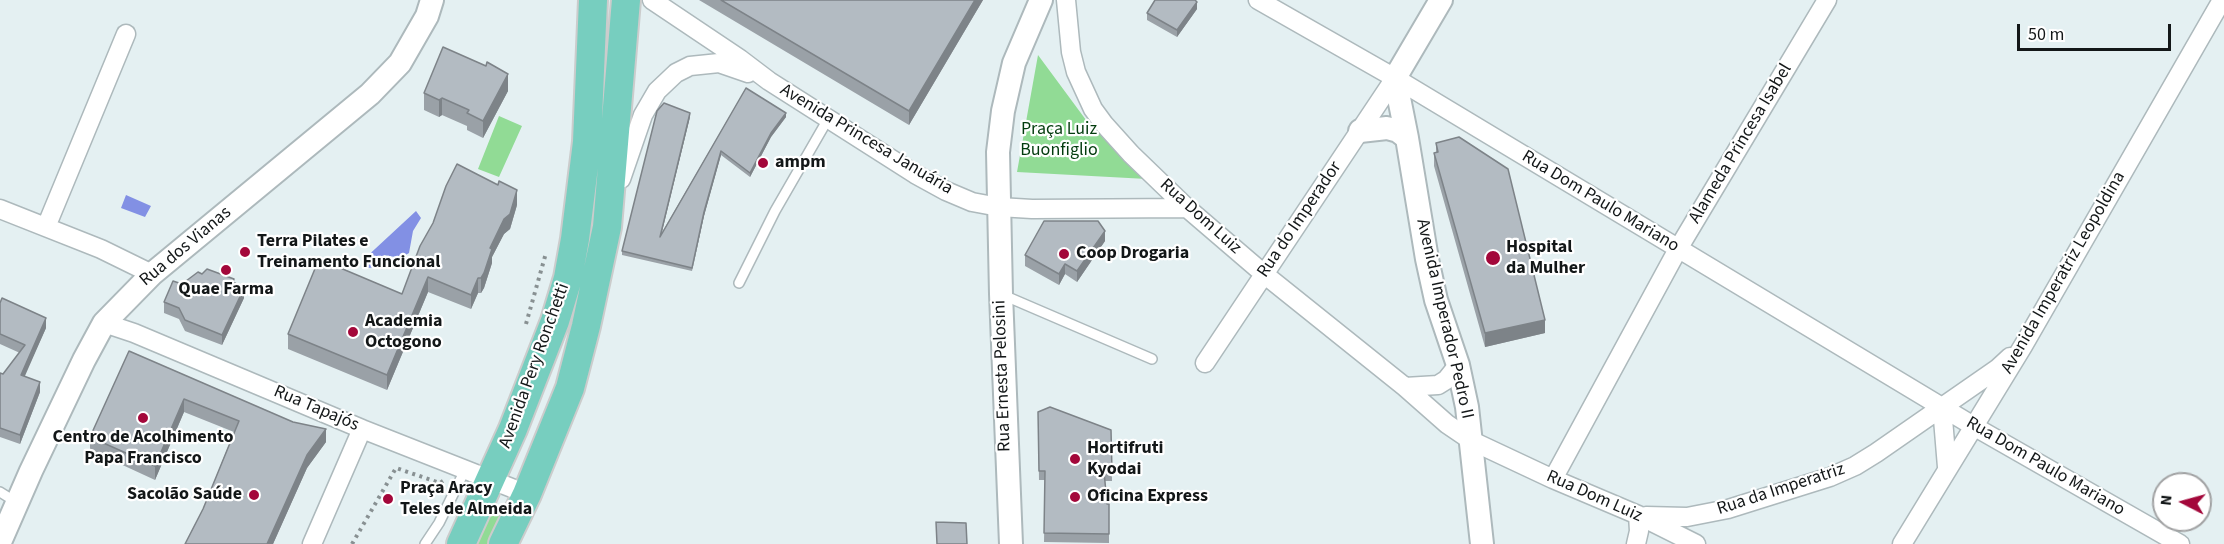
<!DOCTYPE html>
<html>
<head>
<meta charset="utf-8">
<style>
  body { margin:0 }
  #map { position:relative; width:2224px; height:544px; overflow:hidden; background:#e4f0f2; font-family:"Source Sans 3",sans-serif }
  canvas { display:block }
  .north { position:absolute; left:2152px; top:472px; width:60px; height:60px; box-sizing:border-box; background:#fff; border:2px solid #a1a2a3; border-radius:50%; rotate:276deg; font-size:16px; font-weight:700; line-height:24px; text-align:center; color:#131718 }
  .north::after { content:''; display:block; margin:auto; width:21px; height:27px; background:#a3073a; clip-path:polygon(50% 0,100% 100%,50% 72%,0 100%) }
  .scale { position:absolute; left:2017px; top:24px; width:154px; height:27px; box-sizing:border-box; border:3px solid #131718; border-top:0; padding-left:8px; font-size:18px; line-height:21px; white-space:nowrap; color:#131718; -webkit-text-stroke:4px #fff; paint-order:stroke }
</style>
</head>
<body>
<div id="map">
<canvas width="2224" height="544"></canvas>
<div class="north">N</div>
<div class="scale">50 m</div>
</div>
<script>
const ctx = document.querySelector('canvas').getContext('2d');
ctx.lineJoin = 'round';
function paint(path, color) { ctx.fillStyle = color; ctx.fill(path, 'evenodd'); }
const poly = rows => new Path2D(rows.map(r => 'M' + r).join(''));
function trace(path, color, width, dash) { ctx.strokeStyle = color; ctx.lineWidth = width; ctx.lineCap = dash ? 'butt' : 'round'; ctx.setLineDash(dash || []); ctx.stroke(path); }
function label(font, color, halo, rows, align = 'center') {
  ctx.font = font + ' "Source Sans 3",sans-serif'; ctx.lineWidth = 4.5; ctx.setLineDash([]); ctx.textBaseline = 'middle'; ctx.strokeStyle = halo; ctx.fillStyle = color; for (const [text, x, y, turn = 0] of rows) {
    ctx.save(); ctx.translate(x, y); ctx.rotate((+turn || 0) * Math.PI / 180); ctx.textAlign = isNaN(turn) ? turn : align; if (halo) ctx.strokeText(text, 0, 0); ctx.fillText(text, 0, 0); ctx.restore();
  }
}
paint(poly([
  [1038,55,1086,120,1147,179,1017,172],
  [499,116,522,126,499,177,478,169],
  [491,508,504,516,489,544,472,544]
]), '#91db95');
paint(poly([
  [126,195,151,206,145,217,121,208],
  [416,211,421,218,413,231,409,253,404,256,395,257,384,255,382,258,382,263,378,267,368,268,362,261]
]), '#8290e4');
const service = poly([
  [739,283,775,211,828,119],
  [1003,295,1152,359],
  [0,492,16,502],
  [425,544,439,523,465,470]
]);
const minor = poly([
  [652,0,740,59,769,81,915,174,946,191,972,202,999,207,1032,209,1187,208],
  [1066,0,1071,52,1076,72,1093,109,1104,124,1131,154,1187,208,1264,274,1405,387,1447,424,1472,441,1553,479,1638,515,1696,544],
  [1258,0,1395,78,1975,427,2180,544],
  [621,179,643,115,657,91,676,73,690,66,719,63,748,73],
  [0,209,101,249,152,274],
  [46,227,126,34],
  [104,323,134,333,362,429,527,494],
  [1205,363,1395,78],
  [1405,387,1438,385,1446,380,1458,365],
  [1942,407,1947,467],
  [1553,479,1678,249,1827,0],
  [1646,516,1687,517,1728,509,1830,477,1855,466,1876,453,1997,369,2010,357],
  [312,544,362,429],
  [1636,544,1639,531,1638,515],
  [1902,544,2023,346,2222,0]
]);
const tertiary = poly([
  [1441,0,1395,78,1407,138,1427,259,1436,300,1458,365,1467,407,1482,544],
  [1360,131,1387,128,1398,131,1407,138],
  [0,542,31,471,84,360,104,323,152,274,370,94,400,63,427,16,432,0],
  [1011,544,1001,294,998,152,1003,111,1014,63,1041,0]
]);
const primary = poly([
  [461,544,513,429,555,321,568,278,575,239,587,142,593,0],
  [503,544,527,494,570,388,586,326,607,227,626,0]
]);
trace(service, '#adb9bc', 12);
trace(minor, '#adb9bc', 21);
trace(tertiary, '#adb9bc', 26);
trace(primary, '#cbcccc', 32);
trace(poly([
  [526,324,546,253],
  [352,544,396,468,440,483,443,481]
]), '#889092', 4, [3, 4.5]);
trace(service, '#fff', 9);
trace(minor, '#fff', 18);
trace(tertiary, '#fff', 22);
trace(primary, '#77cebf', 28);
paint(poly([
  [699,0,983,0,909,125],
  [1197,9,1177,37,1147,20,1147,13],
  [746,88,786,117,771,137,750,177,721,155,704,216,692,271,622,255,622,251,690,117,661,234],
  [508,91,483,138,467,130,467,126,442,115,439,117,424,110,424,93],
  [1436,143,1545,333,1485,347,1434,166,1434,153,1436,153],
  [517,205,510,229,504,234,492,257,492,263,484,288,481,293,478,293,471,309,428,292,387,390,288,349,288,334,402,294],
  [1105,241,1077,282,1065,274,1059,285,1025,266,1025,255],
  [202,274,234,282,244,298,222,345,185,331,179,319,164,313,164,302,182,284],
  [0,303,46,328,24,376,40,392,20,444,0,437,0,373,3,374,20,353,0,344],
  [129,351,326,442,307,468,273,544,185,544,203,509,234,432,184,412,155,480,90,450,90,437],
  [1038,412,1111,430,1112,481,1105,481,1107,504,1109,504,1109,543,1044,542,1045,480,1039,480]
]), '#9aa1a7');
paint(poly([
  [975,0,983,0,909,125,909,111],
  [1197,2,1197,9,1177,37,1177,30],
  [508,74,508,91,483,138,483,121],
  [442,98,442,115,439,117,439,100],
  [690,113,690,117,660,240,660,237],
  [786,113,786,117,771,137,750,177,750,173,771,133],
  [721,151,721,155,704,216,692,271,704,212],
  [517,190,517,205,510,229,504,234,492,257,492,263,484,288,481,293,481,278,490,248],
  [1105,231,1105,241,1077,282,1077,271],
  [1065,264,1065,274,1059,285,1059,274],
  [428,277,428,292,387,390,387,375],
  [478,278,478,293,471,309,471,295],
  [244,288,244,298,222,345,222,335],
  [46,318,46,328,21,385,21,375],
  [1545,320,1545,333,1485,347,1485,333],
  [40,382,40,392,20,444,20,435],
  [184,399,184,412,155,480,155,466],
  [326,429,326,442,307,468,273,544,267,544,307,455]
]), '#7d8388');
const building = poly([
  [721,0,975,0,909,111,721,0],
  [1155,0,1195,0,1197,2,1177,30,1147,13,1155,0],
  [443,47,486,66,487,62,508,74,483,121,467,113,469,110,442,98,439,100,424,93,443,47],
  [746,88,786,113,771,133,750,173,721,151,704,212,692,268,622,251,657,111,664,103,690,113,660,237,746,88],
  [1459,137,1508,169,1545,320,1485,333,1434,153,1438,152,1436,143,1459,137],
  [457,164,498,185,499,181,517,190,510,214,504,219,490,248,492,249,484,273,481,278,478,278,471,295,428,277,387,375,288,334,319,259,402,294,420,246,433,223,446,186,457,164],
  [1044,221,1098,221,1105,231,1077,271,1065,264,1059,274,1025,255,1044,221],
  [207,269,234,279,233,282,244,288,222,335,185,320,179,308,164,302,173,281,182,284,198,272,202,274,207,269],
  [2,298,46,318,21,375,40,382,20,435,0,428,0,373,3,374,25,345,0,334,0,303,2,298],
  [129,351,293,422,326,429,307,455,267,544,185,544,203,509,239,421,184,399,155,466,90,437,129,351],
  [1050,407,1111,430,1112,472,1104,471,1107,504,1109,504,1109,534,1044,533,1045,471,1039,471,1038,412,1050,407],
  [936,522,966,523,967,544,937,544,936,522]
]);
paint(building, '#b3bbc2');
trace(building, '#7d8388', 1.5);
for (const [x, y, r, color] of [
  [763,163,6,"#a3073a"],
  [245,252,6,"#a3073a"],
  [1064,254,6,"#a3073a"],
  [1493,258,8,"#a3073a"],
  [226,270,6,"#a3073a"],
  [353,332,6,"#a3073a"],
  [143,418,6,"#a3073a"],
  [1075,459,6,"#a3073a"],
  [254,495,6,"#a3073a"],
  [1075,497,6,"#a3073a"],
  [388,499,6,"#a3073a"]
]) { const dot = new Path2D(); dot.arc(x, y, r, 0, 2 * Math.PI); ctx.fillStyle = color; ctx.fill(dot); trace(dot, '#fff', 2); }
label('18px', '#033c0e', '#fff', [
  ["Praça Luiz",1059,130],
  ["Buonfiglio",1059,151]
]);
label('18px', '#131718', '#fff', [
  ["Avenida Princesa Januária",866,140,31],
  ["Alameda Princesa Isabel",1741,144,-59],
  ["Rua Dom Paulo Mariano",1600,202,31],
  ["Rua Dom Luiz",1200,217,42],
  ["Rua do Imperador",1300,220,-56],
  ["Rua dos Vianas",186,247,-40],
  ["Avenida Imperatriz Leopoldina",2064,273,-60],
  ["Avenida Imperador Pedro II",1444,319,77],
  ["Avenida Pery Ronchetti",535,366,-70],
  ["Rua Ernesta Pelosini",1003,376,-92],
  ["Rua Tapajós",316,409,23],
  ["Rua Dom Paulo Mariano",2045,467,30],
  ["Rua da Imperatriz",1781,490,-18],
  ["Rua Dom Luiz",1594,497,24]
]);
label('bold 18px', '#131718', '#fff', [
  ["ampm",775,163],
  ["Terra Pilates e",257,242],
  ["Treinamento Funcional",257,263],
  ["Hospital",1506,248],
  ["da Mulher",1506,269],
  ["Coop Drogaria",1076,254],
  ["Quae Farma",226,290,"center"],
  ["Academia",365,322],
  ["Octogono",365,343],
  ["Centro de Acolhimento",143,438,"center"],
  ["Papa Francisco",143,459,"center"],
  ["Hortifruti",1087,449],
  ["Kyodai",1087,470],
  ["Praça Aracy",400,489],
  ["Teles de Almeida",400,510],
  ["Sacolão Saúde",242,495,"right"],
  ["Oficina Express",1087,497]
], 'left');
</script>
</body>
</html>
